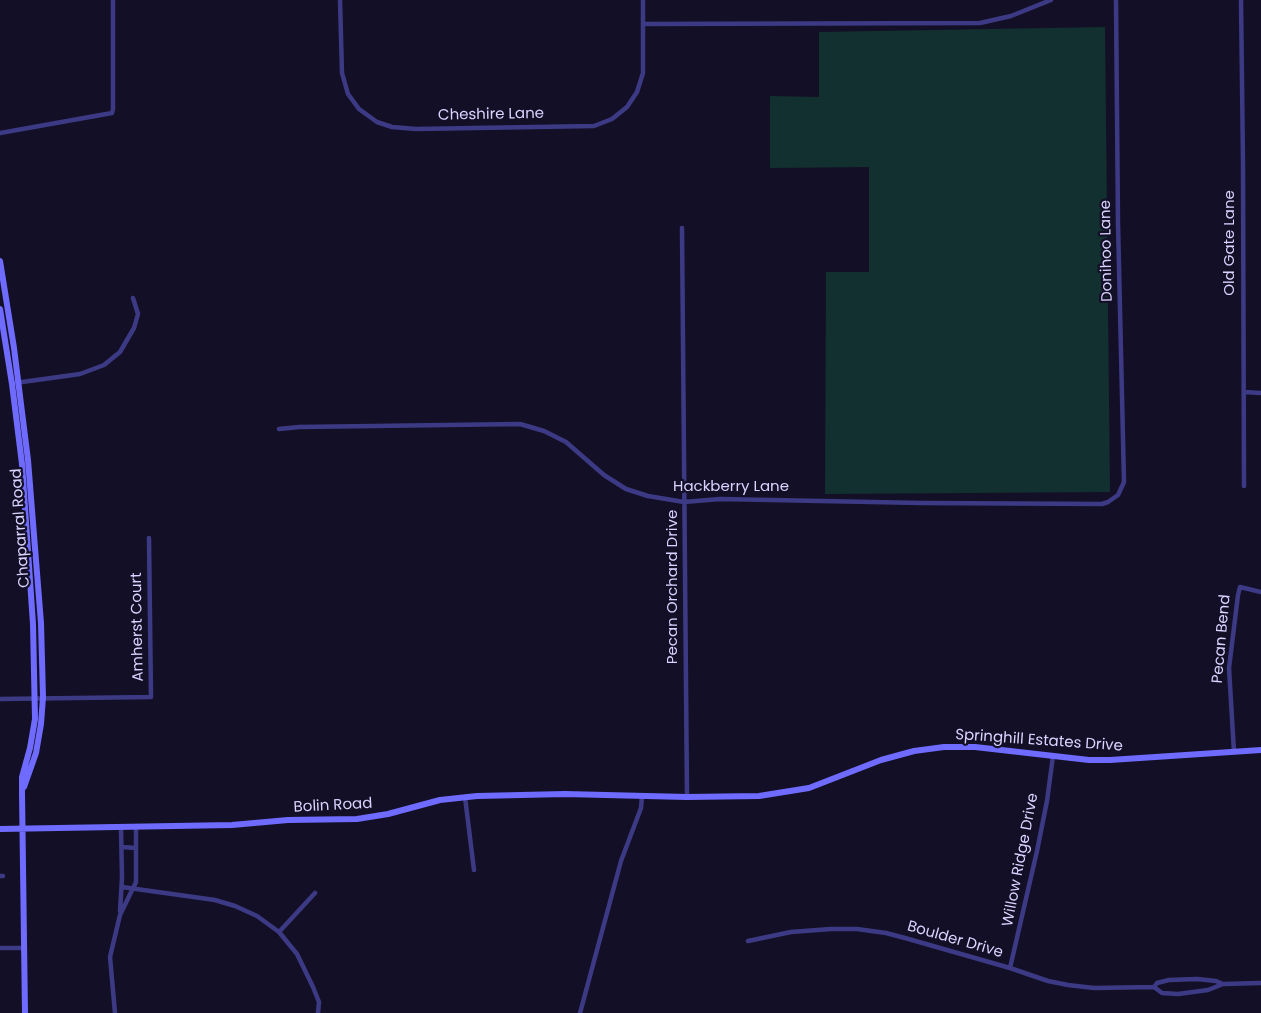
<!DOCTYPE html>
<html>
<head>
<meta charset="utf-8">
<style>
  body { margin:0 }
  canvas { display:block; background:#130f26 }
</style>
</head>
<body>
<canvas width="1261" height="1013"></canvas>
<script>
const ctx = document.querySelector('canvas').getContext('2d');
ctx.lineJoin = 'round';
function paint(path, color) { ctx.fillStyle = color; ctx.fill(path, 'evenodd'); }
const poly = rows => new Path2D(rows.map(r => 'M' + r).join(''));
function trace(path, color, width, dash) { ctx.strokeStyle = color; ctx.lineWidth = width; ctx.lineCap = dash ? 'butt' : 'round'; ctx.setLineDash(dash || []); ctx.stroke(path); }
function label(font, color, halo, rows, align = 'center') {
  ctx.font = font + ' Poppins,sans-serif'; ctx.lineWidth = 4.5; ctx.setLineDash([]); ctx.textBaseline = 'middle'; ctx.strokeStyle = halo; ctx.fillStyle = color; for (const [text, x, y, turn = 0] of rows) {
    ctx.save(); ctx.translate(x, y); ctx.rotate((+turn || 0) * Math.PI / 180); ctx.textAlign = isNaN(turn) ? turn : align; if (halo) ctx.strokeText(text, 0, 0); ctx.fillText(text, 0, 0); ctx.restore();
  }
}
paint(poly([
  [1105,27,1110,492,825,494,826,272,869,272,869,167,770,168,770,96,819,97,819,32]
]), '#12302f');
trace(poly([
  [340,0,342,73,348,94,359,109,377,122,392,127,416,129,594,126,612,119,627,107,637,92,643,73,643,0],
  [1241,0,1243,163,1244,486],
  [643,24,980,23,1011,16,1051,0],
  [0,133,112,113,113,109,113,0],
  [682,228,687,797],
  [15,383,80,374,104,365,120,352,134,328,138,314,133,298],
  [1244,392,1261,393],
  [279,429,299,427,520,424,544,431,566,442,604,475,626,489,648,496,684,502,720,499,922,503,1102,504,1108,502,1118,495,1124,482,1118,223,1116,0],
  [0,699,151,697,149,538],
  [1234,752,1229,668,1238,595,1240,587,1261,592],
  [465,797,474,870],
  [122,847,136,848],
  [0,876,3,876],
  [122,887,215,900,235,906,257,916,279,932,297,954,313,987,319,1002,318,1013],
  [120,911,122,878,121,828],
  [279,932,315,893],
  [748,941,791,932,831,929,857,929,886,933,905,938,1010,968,1048,981,1068,985,1094,988,1154,987,1157,983,1169,980,1197,979,1216,981,1223,984,1261,983],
  [0,948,24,948],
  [1010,968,1037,851,1047,801,1053,756],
  [1154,987,1162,993,1178,994,1208,990,1223,984],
  [115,1013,110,957,120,915,136,882,136,828],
  [580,1013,621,861,641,808,642,796]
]), '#3d3a85', 4.5);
trace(poly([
  [0,261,14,348,28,460,41,623,43,697,41,724,36,753,24,787],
  [0,309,12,384,22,464,33,624,35,719,30,748,22,777,22,793,25,1013],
  [0,829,232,825,288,820,357,819,388,814,440,800,477,796,565,794,687,797,759,796,809,788,881,760,914,751,944,747,975,747,1089,760,1110,760,1261,750]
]), '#6f6bff', 6);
label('15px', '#d9d4ff', '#130f26', [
  ["Cheshire Lane",491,115,-1],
  ["Old Gate Lane",1230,243,-90],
  ["Donihoo Lane",1107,251,-91],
  ["Hackberry Lane",731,487],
  ["Chaparral Road",21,528,-94],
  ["Pecan Orchard Drive",673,587,-90],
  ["Amherst Court",138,627,-91],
  ["Pecan Bend",1222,639,-85],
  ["Springhill Estates Drive",1039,741,4],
  ["Bolin Road",333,806,-3],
  ["Willow Ridge Drive",1021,860,-79],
  ["Boulder Drive",955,940,16]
]);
</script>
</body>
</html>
